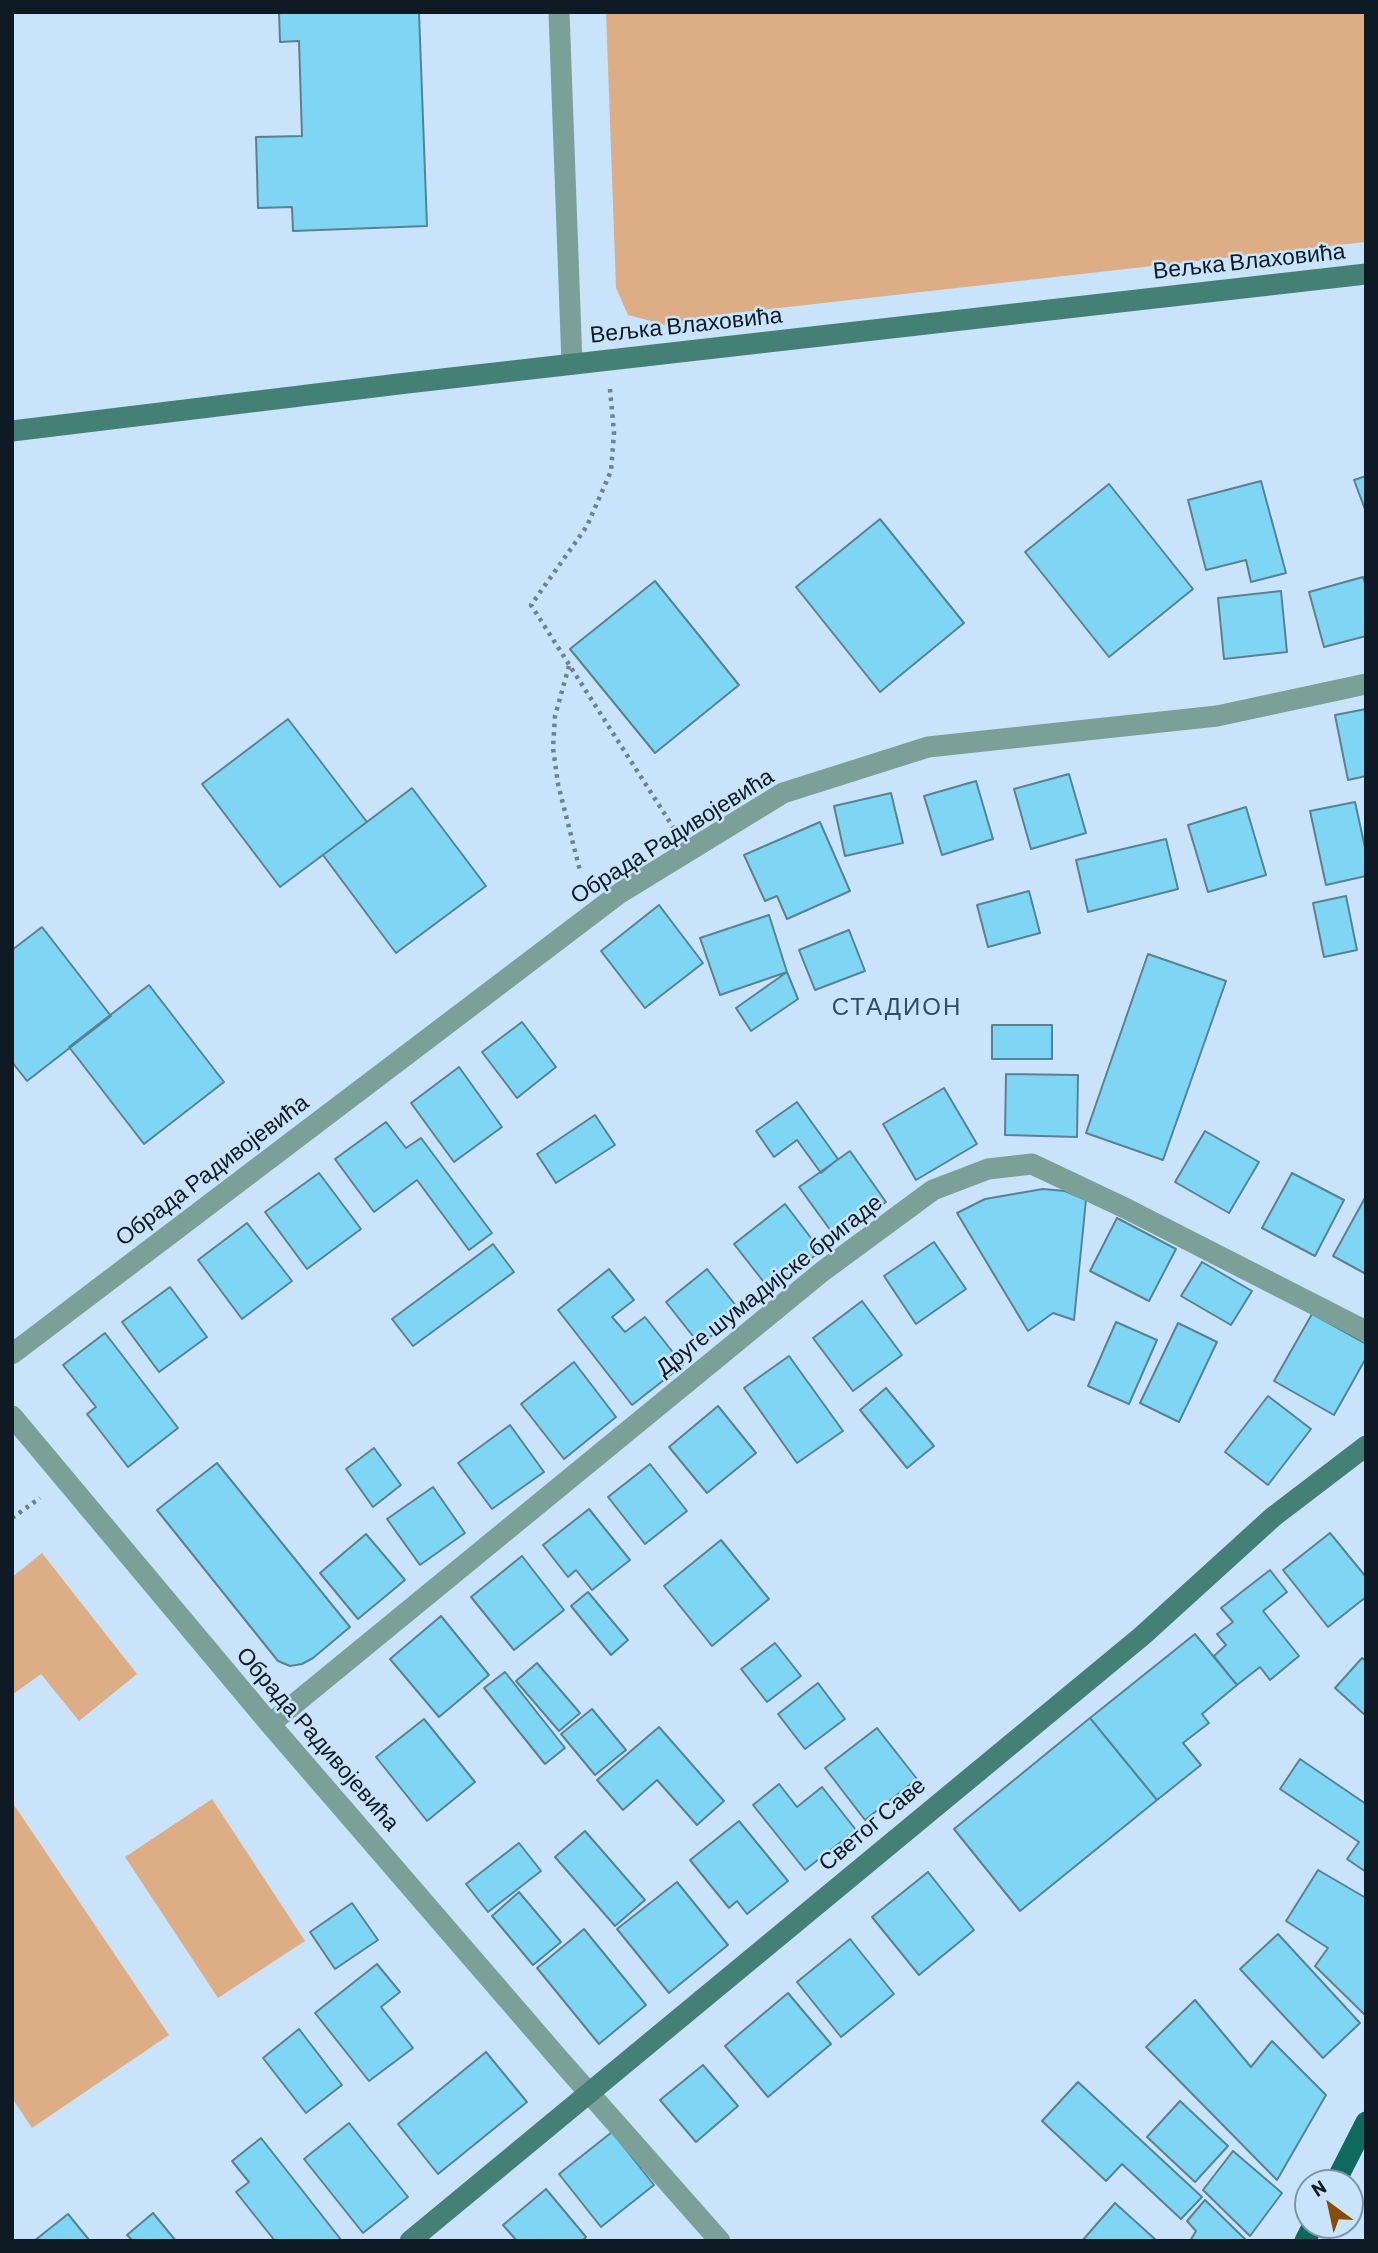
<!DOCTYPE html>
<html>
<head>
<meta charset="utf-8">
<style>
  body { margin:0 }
  #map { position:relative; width:1378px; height:2253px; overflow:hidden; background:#c9e4fa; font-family:Barlow,sans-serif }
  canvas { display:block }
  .frame { position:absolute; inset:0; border:14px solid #0e1b24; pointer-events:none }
  .north { position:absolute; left:1294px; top:2169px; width:70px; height:70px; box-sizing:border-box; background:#c9e4fa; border:2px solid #7e94a4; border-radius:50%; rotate:327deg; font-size:19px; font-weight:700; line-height:28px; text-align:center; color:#0e1b24 }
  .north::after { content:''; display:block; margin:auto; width:24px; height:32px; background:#874c05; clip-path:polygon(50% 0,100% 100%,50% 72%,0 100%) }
</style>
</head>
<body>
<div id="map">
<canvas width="1378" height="2253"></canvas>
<div class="frame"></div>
<div class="north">N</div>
</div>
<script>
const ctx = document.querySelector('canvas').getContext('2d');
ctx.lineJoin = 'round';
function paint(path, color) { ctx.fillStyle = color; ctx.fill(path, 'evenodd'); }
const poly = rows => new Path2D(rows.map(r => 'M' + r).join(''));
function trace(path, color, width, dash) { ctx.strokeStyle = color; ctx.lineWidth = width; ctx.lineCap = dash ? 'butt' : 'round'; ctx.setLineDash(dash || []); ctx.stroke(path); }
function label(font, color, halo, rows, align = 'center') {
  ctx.font = font + ' Barlow,sans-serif'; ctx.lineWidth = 5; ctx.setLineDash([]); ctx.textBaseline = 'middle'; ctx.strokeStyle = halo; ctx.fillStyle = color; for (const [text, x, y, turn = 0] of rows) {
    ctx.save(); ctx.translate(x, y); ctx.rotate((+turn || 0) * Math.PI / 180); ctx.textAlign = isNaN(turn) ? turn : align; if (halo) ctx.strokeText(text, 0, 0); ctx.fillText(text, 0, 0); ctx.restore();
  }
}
paint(poly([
  [606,12,1366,12,1366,242,708,316,670,326,628,315,616,288],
  [42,1553,137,1674,79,1721,41,1674,12,1695,12,1577],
  [212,1799,305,1941,218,1998,125,1857],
  [12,1802,169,2035,32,2128,12,2098]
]), '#ddae86');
const building = poly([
  [279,12,419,12,427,226,293,231,292,207,258,208,256,137,302,136,299,41,280,42,279,12],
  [1366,476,1366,512,1354,480,1366,476],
  [1261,481,1286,573,1251,582,1246,560,1206,570,1188,500,1261,481],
  [1109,484,1193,589,1109,657,1025,552,1109,484],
  [880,519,964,623,880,692,796,587,880,519],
  [1363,577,1366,586,1366,636,1324,647,1309,592,1363,577],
  [655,581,739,685,655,753,570,649,655,581],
  [1281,591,1287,652,1224,659,1218,598,1281,591],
  [1366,709,1366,776,1348,780,1335,715,1366,709],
  [288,719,367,822,280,887,202,784,288,719],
  [1069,774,1086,833,1031,849,1014,789,1069,774],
  [976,781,993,839,942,855,924,796,976,781],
  [412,788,486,886,396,953,323,855,412,788],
  [891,793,903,843,845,856,834,806,891,793],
  [1355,802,1366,852,1366,876,1326,885,1310,811,1355,802],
  [1246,807,1266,875,1208,892,1188,825,1246,807],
  [820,822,850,891,787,919,777,896,765,901,744,855,820,822],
  [1166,839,1178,889,1088,912,1076,860,1166,839],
  [1029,891,1040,933,988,947,977,905,1029,891],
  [1346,896,1357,950,1324,957,1313,903,1346,896],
  [659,905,703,963,645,1008,601,951,659,905],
  [769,915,787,972,720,995,700,938,769,915],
  [42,927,111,1016,27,1081,12,1062,12,950,42,927],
  [849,930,865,971,815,990,799,950,849,930],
  [1148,954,1226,981,1163,1160,1086,1133,1148,954],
  [787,972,798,999,751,1031,736,1008,787,972],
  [149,985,224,1082,144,1144,69,1047,149,985],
  [522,1022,556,1067,517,1098,482,1052,522,1022],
  [992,1025,1052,1025,1052,1059,992,1059,992,1025],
  [459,1067,502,1127,454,1162,411,1103,459,1067],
  [1006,1074,1078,1075,1077,1137,1005,1135,1006,1074],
  [944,1088,977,1144,916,1180,883,1124,944,1088],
  [797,1102,838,1159,821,1173,797,1140,774,1157,756,1131,797,1102],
  [595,1115,615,1145,556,1183,537,1154,595,1115],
  [386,1122,406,1148,421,1138,492,1233,469,1250,417,1180,374,1212,335,1159,386,1122],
  [1205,1131,1259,1162,1229,1213,1175,1182,1205,1131],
  [850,1151,886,1202,836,1238,799,1187,850,1151],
  [319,1173,361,1229,307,1269,265,1212,319,1173],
  [1292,1173,1344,1200,1315,1256,1262,1228,1292,1173],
  [1043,1189,1065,1191,1086,1200,1074,1320,1053,1313,1028,1331,957,1213,985,1199,1043,1189],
  [1366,1196,1366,1274,1333,1256,1366,1196],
  [785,1204,821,1251,770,1290,734,1244,785,1204],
  [1117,1218,1176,1249,1149,1301,1090,1271,1117,1218],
  [247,1223,292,1281,242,1319,198,1260,247,1223],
  [934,1242,966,1289,916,1324,884,1276,934,1242],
  [493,1244,514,1272,413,1346,392,1319,493,1244],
  [1202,1262,1252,1291,1231,1325,1181,1296,1202,1262],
  [609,1269,634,1300,612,1317,625,1332,645,1317,683,1365,632,1405,558,1310,609,1269],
  [707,1269,741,1312,700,1345,666,1302,707,1269],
  [170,1287,207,1337,159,1372,122,1322,170,1287],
  [862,1301,902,1355,853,1391,813,1338,862,1301],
  [1312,1314,1366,1344,1366,1358,1334,1415,1274,1381,1312,1314],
  [1116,1322,1157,1340,1129,1404,1088,1386,1116,1322],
  [1178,1323,1217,1342,1179,1422,1140,1403,1178,1323],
  [105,1333,178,1428,128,1467,87,1414,96,1407,63,1365,105,1333],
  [789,1356,843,1431,797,1463,744,1388,789,1356],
  [574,1362,616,1417,564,1459,521,1404,574,1362],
  [886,1388,934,1446,907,1468,860,1410,886,1388],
  [1268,1396,1311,1429,1268,1485,1225,1452,1268,1396],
  [718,1406,756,1453,707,1493,669,1447,718,1406],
  [510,1425,544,1472,492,1509,458,1463,510,1425],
  [374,1448,401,1485,373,1507,346,1469,374,1448],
  [217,1463,350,1627,313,1658,302,1664,290,1666,278,1661,157,1510,217,1463],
  [650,1464,687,1511,645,1544,608,1497,650,1464],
  [433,1487,465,1533,420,1565,387,1519,433,1487],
  [589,1509,630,1560,592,1590,576,1570,568,1577,543,1545,589,1509],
  [1330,1533,1366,1577,1366,1597,1328,1627,1283,1570,1330,1533],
  [366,1534,405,1580,358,1619,320,1573,366,1534],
  [721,1540,769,1599,712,1646,664,1586,721,1540],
  [522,1556,564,1610,514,1650,471,1597,522,1556],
  [1270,1570,1287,1592,1263,1611,1299,1656,1270,1680,1260,1667,1237,1685,1214,1656,1226,1645,1217,1634,1233,1622,1221,1608,1270,1570],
  [588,1592,628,1640,611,1655,571,1606,588,1592],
  [441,1616,489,1675,439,1717,390,1659,441,1616],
  [1195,1634,1237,1685,1202,1714,1209,1723,1183,1743,1201,1765,1157,1800,1090,1718,1195,1634],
  [775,1643,801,1676,767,1702,741,1669,775,1643],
  [1362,1658,1366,1661,1366,1716,1335,1688,1362,1658],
  [537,1663,580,1713,559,1731,516,1681,537,1663],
  [505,1672,565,1748,545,1764,484,1688,505,1672],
  [818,1683,845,1719,805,1749,778,1714,818,1683],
  [592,1709,626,1750,595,1775,561,1734,592,1709],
  [1090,1718,1157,1800,1020,1911,954,1829,1090,1718],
  [424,1719,475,1782,427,1821,376,1757,424,1719],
  [659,1727,724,1801,697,1825,657,1780,623,1810,597,1780,659,1727],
  [877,1728,917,1779,865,1820,825,1768,877,1728],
  [1300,1759,1366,1804,1366,1872,1347,1859,1359,1842,1280,1789,1300,1759],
  [779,1784,797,1807,822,1787,856,1830,805,1870,753,1805,779,1784],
  [739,1821,788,1881,747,1914,737,1901,729,1908,690,1860,739,1821],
  [585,1831,645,1900,615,1926,555,1857,585,1831],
  [519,1843,541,1871,488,1912,466,1884,519,1843],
  [1318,1870,1366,1898,1366,2016,1315,1966,1328,1948,1286,1921,1318,1870],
  [928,1872,974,1930,919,1975,872,1917,928,1872],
  [677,1882,728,1945,669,1993,617,1929,677,1882],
  [519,1892,561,1942,533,1965,492,1916,519,1892],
  [352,1903,378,1940,335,1969,310,1932,352,1903],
  [584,1929,646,2005,599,2044,537,1968,584,1929],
  [1278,1934,1360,2023,1323,2058,1240,1969,1278,1934],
  [850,1939,894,1994,841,2037,797,1982,850,1939],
  [377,1964,400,1992,381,2007,413,2048,369,2081,315,2013,377,1964],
  [788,1993,831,2044,768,2097,725,2046,788,1993],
  [1195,2000,1251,2067,1272,2041,1326,2095,1277,2180,1146,2047,1195,2000],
  [299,2029,342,2085,306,2113,263,2058,299,2029],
  [486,2052,527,2102,438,2174,398,2124,486,2052],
  [703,2065,738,2106,696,2142,660,2100,703,2065],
  [1078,2082,1202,2197,1181,2219,1122,2164,1106,2181,1042,2121,1078,2082],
  [1180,2101,1228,2146,1195,2182,1147,2137,1180,2101],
  [349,2123,408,2197,363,2233,304,2159,349,2123],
  [612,2132,654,2185,601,2227,559,2174,612,2132],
  [261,2138,342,2241,275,2241,236,2192,249,2182,232,2161,261,2138],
  [1233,2151,1282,2193,1250,2236,1203,2190,1233,2151],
  [546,2189,586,2237,582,2241,517,2241,503,2225,546,2189],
  [1205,2200,1247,2241,1190,2241,1196,2231,1187,2221,1205,2200],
  [1115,2203,1157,2241,1082,2241,1115,2203],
  [153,2213,176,2241,133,2241,127,2235,153,2213],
  [68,2214,90,2241,34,2241,68,2214]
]);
paint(building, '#7fd6f4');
trace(building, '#598291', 2);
trace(poly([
  [610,389,614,433,611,471,587,526,531,605,673,827],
  [569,666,555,716,553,748,558,784,580,871],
  [12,1518,40,1498]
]), '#6d8191', 4.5, [3.5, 5]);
trace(poly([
  [559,12,572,364],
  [12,1354,620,893,783,793,928,747,1217,716,1366,684],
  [12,1416,270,1724,560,2060,720,2241],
  [270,1724,823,1271,933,1190,988,1169,1032,1164,1127,1209,1366,1331]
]), '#7aa098', 21);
trace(poly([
  [12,431,407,383,1366,274],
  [410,2241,1142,1636,1273,1517,1366,1446]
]), '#458076', 21);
trace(poly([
  [1335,2183,1366,2122],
  [1305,2241,1313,2225]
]), '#10695d', 21);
label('23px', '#0e1b24', '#c9e4fa', [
  ["Вељка Влаховића",1249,261,-6],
  ["Вељка Влаховића",686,325,-6],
  ["Обрада Радивојевића",672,836,-32],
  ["Обрада Радивојевића",212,1170,-37],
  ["Друге шумадијске бригаде",769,1285,-38],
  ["Обрада Радивојевића",318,1739,49],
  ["Светог Саве",872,1824,-40]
]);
ctx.letterSpacing = '2px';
label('24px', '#304d63', '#c9e4fa', [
  ["СТАДИОН",897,1007]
]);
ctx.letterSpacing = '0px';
</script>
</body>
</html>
